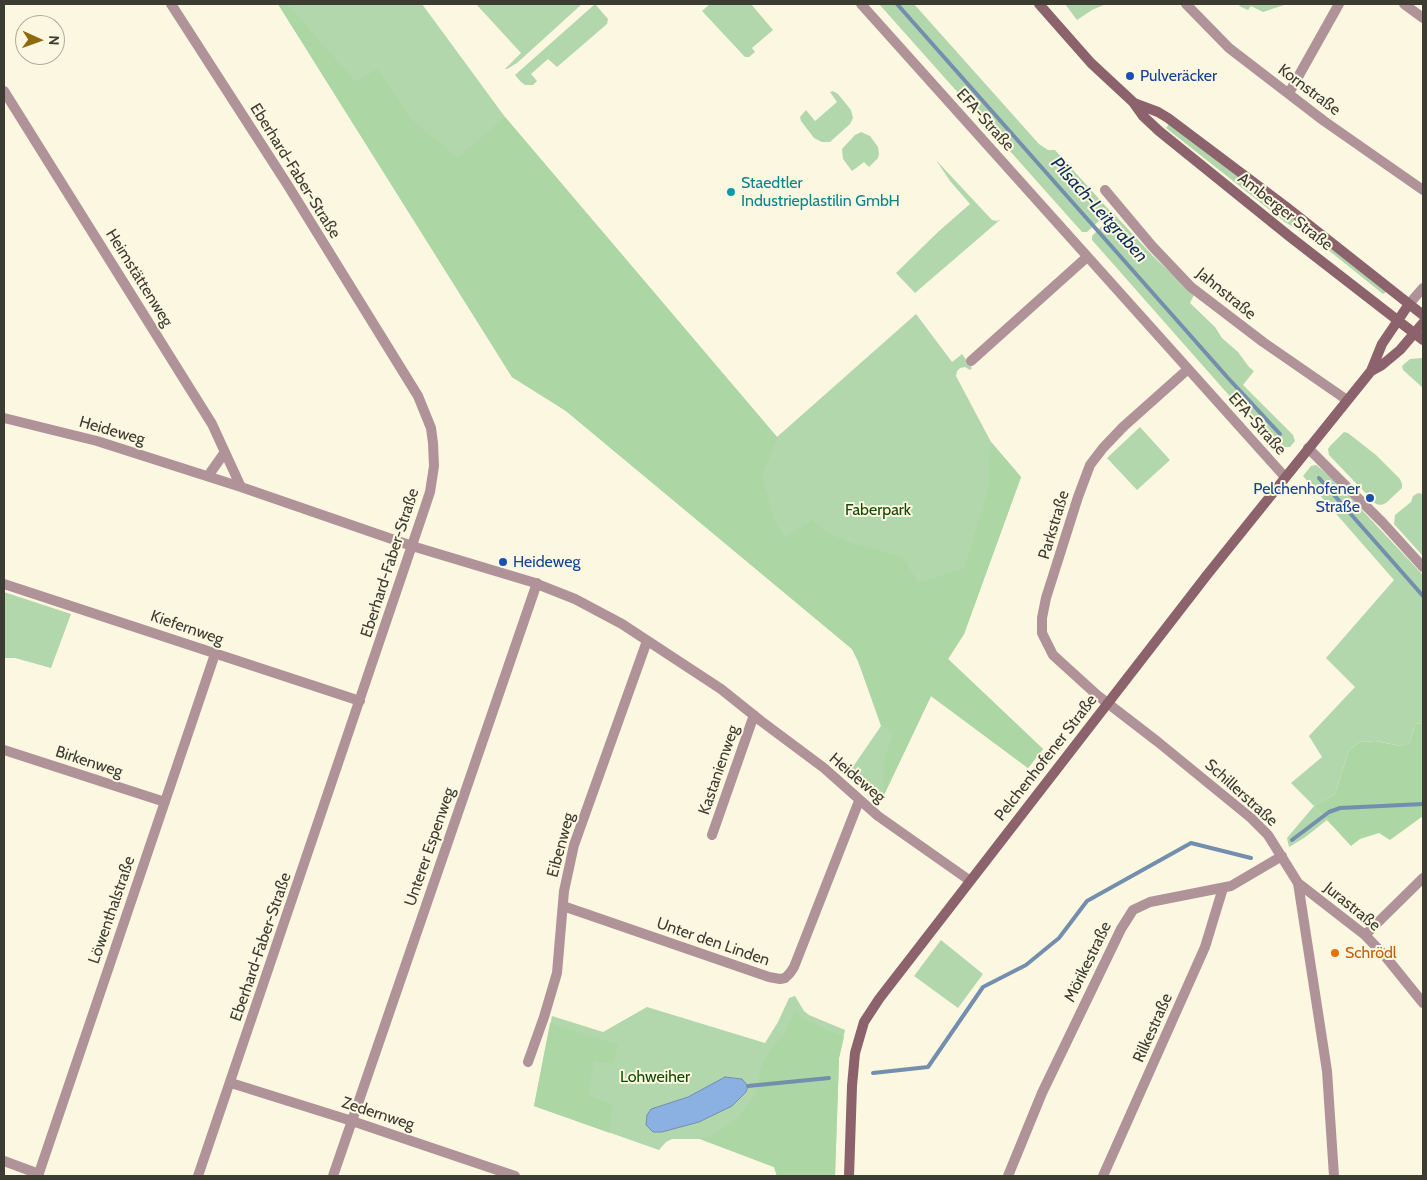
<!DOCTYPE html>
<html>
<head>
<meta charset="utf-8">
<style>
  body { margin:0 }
  #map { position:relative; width:1427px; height:1180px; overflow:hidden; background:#fbf7e1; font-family:Cabin,sans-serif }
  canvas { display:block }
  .frame { position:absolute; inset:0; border:5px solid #3d3c33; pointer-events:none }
  .north { position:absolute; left:15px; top:15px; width:50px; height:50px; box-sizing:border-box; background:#fbf7e1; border:1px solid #afac9b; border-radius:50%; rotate:92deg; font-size:14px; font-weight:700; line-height:20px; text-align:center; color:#3d3c33 }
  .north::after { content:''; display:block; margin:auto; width:18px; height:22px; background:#8f6a0f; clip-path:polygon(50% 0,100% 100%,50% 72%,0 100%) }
</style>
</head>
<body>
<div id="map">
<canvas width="1427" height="1180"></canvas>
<div class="frame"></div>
<div class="north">N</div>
</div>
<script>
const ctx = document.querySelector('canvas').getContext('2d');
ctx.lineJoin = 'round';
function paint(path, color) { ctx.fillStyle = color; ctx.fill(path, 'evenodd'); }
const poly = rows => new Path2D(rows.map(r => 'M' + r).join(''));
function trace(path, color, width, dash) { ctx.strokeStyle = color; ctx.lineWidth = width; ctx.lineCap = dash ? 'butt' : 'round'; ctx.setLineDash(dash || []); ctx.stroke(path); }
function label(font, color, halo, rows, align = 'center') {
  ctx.font = font + ' Cabin,sans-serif'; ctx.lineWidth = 4; ctx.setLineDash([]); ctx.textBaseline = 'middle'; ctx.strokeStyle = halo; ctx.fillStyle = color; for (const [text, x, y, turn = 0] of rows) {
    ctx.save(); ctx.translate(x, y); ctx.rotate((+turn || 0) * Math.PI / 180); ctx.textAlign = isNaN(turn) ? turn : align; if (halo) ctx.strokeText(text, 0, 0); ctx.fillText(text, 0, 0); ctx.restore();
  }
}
paint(poly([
  [278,4,422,4,505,117,777,437,916,314,952,362,962,354,972,368,970,370,965,367,960,368,957,371,956,376,991,442,1021,477,964,634,948,659,1043,749,1028,768,931,696,883,797,876,800,848,774,881,726,858,661,852,649,566,411,512,377],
  [476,4,582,4,517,63,507,69,505,69,521,53],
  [595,4,608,19,607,24,557,67,548,59,531,74,537,81,533,85,525,85,521,82,515,75],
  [710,4,751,4,773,30,752,48,755,52,749,57,745,57,702,11],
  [879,4,914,4,1039,144,1048,150,1055,150,1110,211,1087,232,1082,232],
  [1065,4,1106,4,1092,10,1077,20],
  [1241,4,1287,4,1263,12,1251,6,1248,10,1239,6],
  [833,91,838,94,851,110,853,118,850,124,830,142,822,142,814,138,801,121,800,117,806,110,815,121,837,102,830,92],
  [1169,124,1309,231,1386,292,1383,294,1322,245,1285,222,1166,128],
  [861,132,870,136,878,147,879,154,878,158,869,167,864,162,852,171,843,159,842,149,855,135],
  [936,160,992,220,997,221,1001,219,915,293,896,273,939,231,970,204,950,181],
  [1114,214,1153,256,1194,295,1190,303,1215,327,1222,338,1238,352,1249,367,1254,371,1243,385,1293,435,1295,441,1290,447,1279,447,1271,443,1092,240,1092,236],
  [1423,358,1423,388,1403,370,1402,366,1410,359],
  [1140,427,1170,460,1137,490,1107,458],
  [1344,432,1348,433,1376,455,1400,479,1402,484,1402,488,1386,503,1381,505,1376,504,1329,455,1328,449,1330,446],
  [1316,465,1329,475,1423,575,1423,723,1415,724,1410,743,1400,746,1377,741,1360,742,1349,750,1335,794,1314,806,1327,820,1304,838,1289,847,1287,838,1314,806,1291,783,1322,757,1309,736,1355,687,1326,658,1394,580,1303,476,1311,466],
  [1418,493,1423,494,1422,555,1394,524,1395,515,1411,502,1413,496],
  [4,592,71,614,51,668,15,658,4,658],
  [941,940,983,974,958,1008,914,976],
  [795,996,804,1011,809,1015,845,1030,839,1058,835,1176,777,1176,774,1167,700,1139,672,1139,666,1142,659,1150,534,1106,552,1016,603,1032,647,1007,765,1043,778,1022,789,998]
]), '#b3d7ac');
paint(poly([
  [278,4,287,4,356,82,377,69,411,119,457,158,505,117,777,437,762,477,776,524,785,538,812,520,828,533,848,542,902,557,919,583,964,568,986,498,989,483,991,442,1021,477,964,634,948,659,1043,749,1028,768,931,696,883,797,884,758,894,734,882,726,858,661,852,649,566,411,512,377],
  [1423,723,1423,816,1390,840,1379,833,1360,839,1351,846,1314,806,1335,794,1349,750,1360,742,1376,741,1400,746,1410,743,1415,724],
  [795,1010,801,1017,808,1021,844,1037,839,1058,835,1176,777,1176,774,1167,700,1139,713,1135,737,1119,756,1094,761,1068,767,1055,786,1031],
  [550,1023,618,1045,613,1064,594,1061,588,1095,612,1105,610,1133,534,1106]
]), '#acd6a3');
const water = poly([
  [725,1077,742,1079,748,1086,746,1092,732,1106,699,1122,662,1132,653,1132,646,1125,647,1115,651,1109,688,1097,725,1077]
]);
paint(water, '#8bb1e2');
trace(water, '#748eae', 1);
trace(poly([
  [897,4,1228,378,1280,434],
  [1319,478,1423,596],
  [1292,840,1329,812,1340,808,1423,804],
  [873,1073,928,1067,983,987,1026,965,1059,938,1087,901,1191,843,1251,858],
  [748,1086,829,1078]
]), '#748eae', 4);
trace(poly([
  [171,4,287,184,418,396,431,428,433,443,434,466,430,492,425,507,198,1176],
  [1186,4,1229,48,1324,121,1423,190],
  [1404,4,1423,18],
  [4,91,212,424,241,487],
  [1289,93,1339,4],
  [1105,190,1152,246,1191,287,1263,342,1347,400],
  [1409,304,1423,288],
  [971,361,1087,257],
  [1187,370,1123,427,1103,448,1090,465,1078,497,1046,598,1042,618,1042,633,1053,655,1097,695,1158,742,1251,818,1268,835,1298,883,1327,1071,1334,1176],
  [4,418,97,441,241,487,412,546,532,582,575,599,622,624,721,689,761,721,824,768,878,816,969,880],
  [1308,448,1383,523,1423,567],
  [208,476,225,452],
  [4,584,360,701],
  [4,750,165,802],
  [712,835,754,715],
  [1298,883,1365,935,1385,956,1423,1003],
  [563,906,769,977,780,979,785,978,790,973,794,967,859,801],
  [1365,935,1423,878],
  [528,1062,544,1017,557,973,564,891,574,845,647,641],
  [231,1083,352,1121,515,1176],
  [4,1161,39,1174],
  [38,1176,215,654],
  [333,1176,537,583],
  [1008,1176,1042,1093,1121,929,1133,910,1150,902,1231,886,1282,856],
  [1103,1176,1205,947,1223,888]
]), '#b09299', 10);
trace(poly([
  [861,4,1285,477]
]), '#b09299', 10);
trace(poly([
  [1039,4,1091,63,1133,102,1143,116,1159,131,1289,236,1423,340],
  [1134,103,1158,112,1168,118,1285,206,1423,315],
  [1371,371,1382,365,1400,350,1423,323],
  [849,1176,852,1086,855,1053,864,1022,879,999,1207,575,1371,371,1382,344,1409,304]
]), '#8c626c', 10);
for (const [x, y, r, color] of [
  [1130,76,5,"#1a4fb4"],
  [731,192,5,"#0f9aa8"],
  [1370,498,5,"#1a4fb4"],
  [503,562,5,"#1a4fb4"],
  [1335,953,5,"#e8710a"]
]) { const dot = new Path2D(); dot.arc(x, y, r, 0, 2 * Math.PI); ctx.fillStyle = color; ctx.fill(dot); trace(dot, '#fbf7e1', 2); }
label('16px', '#164399', '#fbf7e1', [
  ["Pulveräcker",1140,76],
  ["Pelchenhofener",1360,489,"right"],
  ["Straße",1360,507,"right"],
  ["Heideweg",513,562]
], 'left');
label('16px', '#3d3c33', '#fbf7e1', [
  ["Kornstraße",1309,90,37],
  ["EFA-Straße",985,120,48],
  ["Eberhard-Faber-Straße",295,171,58],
  ["Amberger Straße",1285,212,38],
  ["Heimstättenweg",139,278,58],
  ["Jahnstraße",1226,294,39],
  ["EFA-Straße",1257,424,48],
  ["Heideweg",112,431,16],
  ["Parkstraße",1054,525,-73],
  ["Eberhard-Faber-Straße",390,563,-72],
  ["Kiefernweg",187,628,19],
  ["Pelchenhofener Straße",1046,758,-52],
  ["Birkenweg",89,762,18],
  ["Kastanienweg",719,770,-71],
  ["Heideweg",857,778,40],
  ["Schillerstraße",1241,793,42],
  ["Eibenweg",561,845,-75],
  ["Unterer Espenweg",430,847,-71],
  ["Jurastraße",1352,907,39],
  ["Löwenthalstraße",112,910,-71],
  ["Unter den Linden",713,942,19],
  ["Eberhard-Faber-Straße",261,947,-71],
  ["Mörikestraße",1088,962,-64],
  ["Rilkestraße",1153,1028,-66],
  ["Zedernweg",378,1114,18]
]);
label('16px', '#0d838f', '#fbf7e1', [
  ["Staedtler",741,183],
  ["Industrieplastilin GmbH",741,201]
], 'left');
label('16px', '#134a03', '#fbf7e1', [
  ["Faberpark",878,510],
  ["Lohweiher",655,1077]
]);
label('16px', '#c56008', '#fbf7e1', [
  ["Schrödl",1345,953]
], 'left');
label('italic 18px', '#092e5b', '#fbf7e1', [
  ["Pilsach-Leitgraben",1099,210,48]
]);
</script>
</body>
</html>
